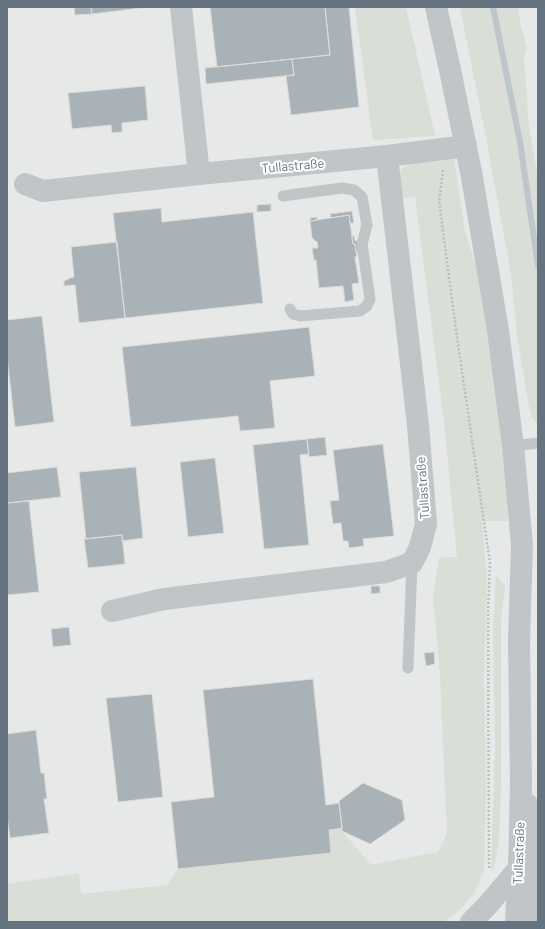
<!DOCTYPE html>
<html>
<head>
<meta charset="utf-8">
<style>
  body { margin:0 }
  #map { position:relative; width:545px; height:929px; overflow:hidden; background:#f9f9f7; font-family:Barlow,sans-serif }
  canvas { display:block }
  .frame { position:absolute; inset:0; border:8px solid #657480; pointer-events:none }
</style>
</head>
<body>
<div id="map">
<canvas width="545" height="929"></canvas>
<div class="frame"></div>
</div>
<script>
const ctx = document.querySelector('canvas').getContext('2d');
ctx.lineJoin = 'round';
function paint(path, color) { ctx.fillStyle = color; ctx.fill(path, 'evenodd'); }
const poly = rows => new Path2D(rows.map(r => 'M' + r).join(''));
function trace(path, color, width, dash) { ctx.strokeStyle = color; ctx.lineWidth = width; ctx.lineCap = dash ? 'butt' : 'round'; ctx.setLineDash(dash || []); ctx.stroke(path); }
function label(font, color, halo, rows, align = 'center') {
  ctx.font = font + ' Barlow,sans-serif'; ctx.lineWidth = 4; ctx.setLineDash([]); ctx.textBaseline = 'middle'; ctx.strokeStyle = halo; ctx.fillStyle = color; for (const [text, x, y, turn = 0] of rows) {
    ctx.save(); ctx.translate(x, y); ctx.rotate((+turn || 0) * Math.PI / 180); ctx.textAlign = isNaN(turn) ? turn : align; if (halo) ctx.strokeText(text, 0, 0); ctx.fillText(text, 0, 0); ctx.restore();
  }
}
paint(poly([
  [7,7,538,7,538,922,7,922]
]), '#e7e8e8');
paint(poly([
  [355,7,406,7,435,136,373,140],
  [460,7,518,7,520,22,527,48,524,59,529,127,538,178,538,423,534,421,530,413,517,336,511,274,484,127],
  [454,158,465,231,478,273,504,429,508,521,482,521,487,579,484,677,486,791,484,871,474,893,460,910,443,922,7,922,7,884,79,873,81,894,167,885,178,869,331,853,329,830,342,828,342,831,371,865,438,852,447,834,440,676,433,595,439,558,457,557,444,421,415,197,398,199,398,175,403,168,418,160],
  [496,576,505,586,501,620,501,788,499,838,495,864,491,873,495,746,493,626]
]), '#d9ded6');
trace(poly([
  [493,7,520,142,538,266]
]), '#bcc6cb', 6);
const building = poly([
  [74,7,91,7,92,14,75,15,74,7],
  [91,7,149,7,92,14,91,7],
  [210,7,325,7,330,55,217,67,210,7],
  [325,7,349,7,359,107,291,115,286,76,294,75,292,59,330,55,325,7],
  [292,59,294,75,206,84,205,68,292,59],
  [145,86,148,120,122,123,122,132,112,133,111,125,72,129,68,93,145,86],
  [271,204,271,211,257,212,257,205,271,204],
  [161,208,162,222,253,212,263,303,125,318,113,213,161,208],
  [352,211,354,223,350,223,349,215,331,218,330,214,352,211],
  [349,215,353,244,355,244,357,256,355,257,359,283,352,284,354,300,345,302,343,286,319,288,316,260,314,260,312,248,318,248,317,242,312,238,310,221,349,215],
  [317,217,317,220,310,221,310,218,317,217],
  [352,236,354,236,355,241,358,241,360,253,356,253,355,244,353,244,352,236],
  [117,242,125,318,79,323,75,285,64,286,64,281,70,278,74,277,71,247,117,242],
  [42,316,54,422,15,427,7,357,7,320,42,316],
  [309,327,315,376,270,381,275,428,240,431,238,416,131,427,122,347,309,327],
  [325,437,327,455,309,457,307,439,325,437],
  [307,439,309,454,300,455,309,545,264,549,253,445,307,439],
  [383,444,394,536,363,539,364,546,349,548,348,541,343,541,341,523,333,524,330,501,339,500,333,450,383,444],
  [215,458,224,533,188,537,180,462,215,458],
  [57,467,61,497,7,503,7,473,57,467],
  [136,467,143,538,122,541,122,535,86,539,79,472,136,467],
  [29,501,39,592,7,595,7,503,29,501],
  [122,535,125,564,88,568,84,539,122,535],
  [371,586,380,586,380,593,371,594,371,586],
  [69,627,71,645,53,647,51,629,69,627],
  [434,652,435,664,426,666,424,653,434,652],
  [313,679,326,805,339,803,342,828,329,830,331,853,178,869,171,802,214,797,203,690,313,679],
  [152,694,163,797,118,802,106,698,152,694],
  [36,730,41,773,44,773,47,799,44,799,49,833,10,838,7,816,7,734,36,730],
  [363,783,402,800,405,820,370,844,342,831,342,828,339,801,363,783]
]);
paint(building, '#a9b2b7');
trace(building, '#dbdbd9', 1);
trace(poly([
  [443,170,439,201,457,337,490,563,488,613,489,870]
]), '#bbbec0', 2.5, [2, 2]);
trace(poly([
  [283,196,342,188,354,190,362,197,367,225,362,244,370,299,367,306,360,311,300,316,293,314,290,309],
  [513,446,538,443],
  [408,668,412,563]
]), '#c0c5c8', 11);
trace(poly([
  [181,7,199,174],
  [25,184,43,191,199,174,387,156,466,146],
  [112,611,164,599,386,572,412,563,420,547,426,524,418,425,387,156]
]), '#c0c5c8', 22);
trace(poly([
  [436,7,450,70,471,172,498,330,513,446,522,545,519,641,521,783,519,868,516,922],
  [527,804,536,832,536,922],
  [471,922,487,906,519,868]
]), '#c0c5c8', 22);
label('13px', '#657480', '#fff', [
  ["Tullastraße",293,166,-5],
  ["Tullastraße",423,488,-94],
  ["Tullastraße",519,853,-88]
]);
</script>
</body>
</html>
